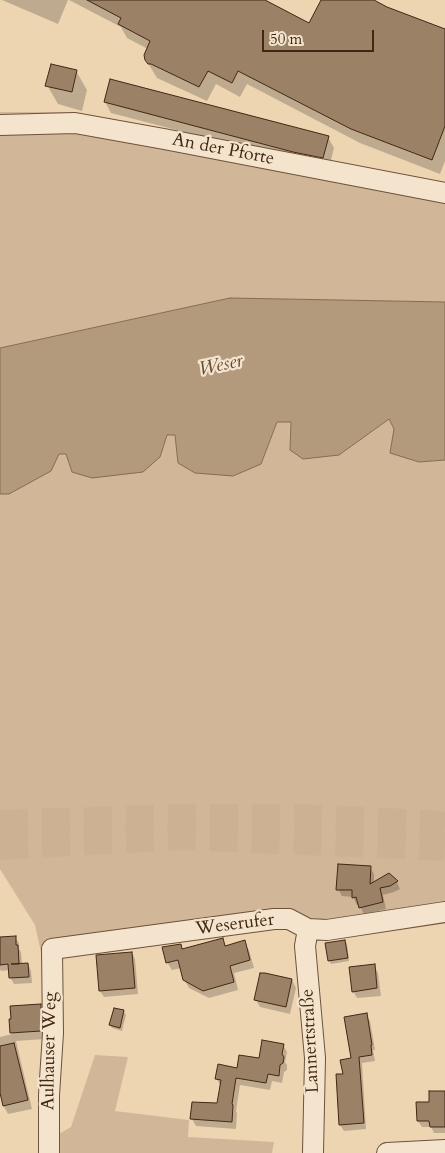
<!DOCTYPE html>
<html>
<head>
<meta charset="utf-8">
<style>
  body { margin:0 }
  #map { position:relative; width:445px; height:1153px; overflow:hidden; background:#eed5b2; font-family:Cardo,serif }
  canvas { display:block }
  .scale { position:absolute; left:262px; top:30px; width:112px; height:22px; box-sizing:border-box; border:2px solid #422714; border-top:0; padding-left:6px; font-size:15px; line-height:18px; white-space:nowrap; color:#422714; -webkit-text-stroke:4px #f4e4cd; paint-order:stroke }
</style>
</head>
<body>
<div id="map">
<canvas width="445" height="1153"></canvas>
<div class="scale">50 m</div>
</div>
<script>
const ctx = document.querySelector('canvas').getContext('2d');
ctx.lineJoin = 'round';
function paint(path, color) { ctx.fillStyle = color; ctx.fill(path, 'evenodd'); }
const poly = rows => new Path2D(rows.map(r => 'M' + r).join(''));
function trace(path, color, width, dash) { ctx.strokeStyle = color; ctx.lineWidth = width; ctx.lineCap = dash ? 'butt' : 'round'; ctx.setLineDash(dash || []); ctx.stroke(path); }
function label(font, color, halo, rows, align = 'center') {
  ctx.font = font + ' Cardo,serif'; ctx.lineWidth = 4.5; ctx.setLineDash([]); ctx.textBaseline = 'middle'; ctx.strokeStyle = halo; ctx.fillStyle = color; for (const [text, x, y, turn = 0] of rows) {
    ctx.save(); ctx.translate(x, y); ctx.rotate((+turn || 0) * Math.PI / 180); ctx.textAlign = isNaN(turn) ? turn : align; if (halo) ctx.strokeText(text, 0, 0); ctx.fillText(text, 0, 0); ctx.restore();
  }
}
paint(poly([
  [0,112,71,112,445,185,445,302,230,298,0,348],
  [389,419,394,428,419,462,445,460,445,911,311,931,281,918,42,957,35,925,0,869,0,494,9,494,59,454,160,457,166,435,175,435,178,463,195,473,261,464,277,422,291,422,290,450,339,454],
  [95,1055,128,1057,115,1111,189,1120,188,1137,274,1142,272,1153,58,1153,59,1134,71,1127]
]), '#d1b797');
const water = poly([
  [230,298,445,302,445,460,419,462,390,453,394,429,389,419,339,455,303,459,290,450,291,422,277,422,261,464,233,476,195,473,178,463,175,435,167,435,160,457,143,472,92,478,72,472,66,454,59,454,51,471,9,494,0,494,0,348,230,298]
]);
paint(water, '#b49a7c');
trace(water, '#866c52', 1);
paint(poly([
  [2,0,68,0,58,24],
  [69,0,262,0,310,25,323,0,371,0,386,8,445,30,445,161,440,174,360,143,247,84,240,97,216,84,207,101,157,78,146,60,148,49,127,38,121,27],
  [76,71,87,90,82,111,58,104,47,85],
  [105,102,328,137,334,148,329,168,300,162,111,113],
  [370,867,374,874,374,883,389,875,397,882,400,889,394,892,383,895,386,909,364,914,359,904,357,905,353,897,342,896,338,889],
  [15,937,19,943,19,949,21,952,22,965,28,964,31,971,32,983,14,984,10,977,10,970,1,971,0,969,0,938],
  [222,939,226,947,244,942,249,950,254,968,234,973,238,990,209,998,189,988,184,979,181,968,172,970,167,962,180,945,183,950],
  [345,941,347,944,349,961,331,964,329,960],
  [132,953,135,959,138,994,104,997,100,991],
  [374,966,378,973,381,996,357,998,353,991],
  [292,980,296,988,290,1014,260,1007,256,1000],
  [40,1005,45,1014,45,1039,16,1041,32,1109,8,1114,3,1105,0,1092,0,1037,12,1034,10,1020],
  [124,1012,126,1015,122,1031,112,1028,110,1025],
  [366,1015,370,1021,375,1050,373,1050,375,1061,362,1063,366,1129,344,1131,340,1125,337,1076,344,1075,352,1059],
  [283,1045,287,1052,285,1062,287,1065,287,1070,284,1072,282,1083,272,1081,270,1090,240,1085,236,1111,237,1113,236,1129,196,1126,192,1119,218,1105,221,1087,217,1079,260,1060],
  [445,1092,445,1133,434,1133,431,1127,422,1127,418,1121,417,1103,430,1103]
]), '#0003');
const building = poly([
  [87,0,265,0,309,23,321,0,374,0,387,7,445,29,445,126,432,160,351,129,238,71,232,83,208,71,199,87,151,64,148,64,145,60,144,55,150,41,118,24,121,18,87,0],
  [51,64,77,70,72,92,45,86,51,64],
  [110,79,329,136,323,158,293,152,104,102,110,79],
  [338,864,371,866,370,884,389,873,398,881,390,886,380,888,383,902,359,908,356,897,352,898,352,890,336,890,338,864],
  [16,936,16,945,18,945,19,964,11,964,28,963,29,977,9,978,8,964,0,965,0,937,16,936],
  [223,938,225,946,245,940,250,960,230,966,234,982,203,991,183,980,178,960,166,963,162,947,181,944,182,949,223,938],
  [345,940,348,958,328,961,325,943,345,940],
  [132,952,135,988,99,991,96,955,132,952],
  [375,964,377,988,352,992,349,967,375,964],
  [260,973,265,973,292,979,286,1007,254,1000,260,973],
  [41,1004,41,1031,10,1033,9,1019,11,1019,10,1006,41,1004],
  [114,1008,124,1010,120,1028,109,1025,114,1008],
  [367,1013,372,1045,371,1045,372,1055,359,1057,364,1123,339,1125,336,1074,343,1074,340,1060,351,1058,344,1017,367,1013],
  [262,1040,284,1044,282,1054,284,1057,283,1063,280,1065,279,1076,268,1074,266,1083,236,1078,232,1104,233,1105,232,1122,190,1119,192,1102,217,1103,221,1080,215,1079,218,1064,237,1068,239,1055,259,1058,262,1040],
  [14,1043,28,1100,3,1106,0,1093,0,1046,14,1043],
  [429,1091,445,1091,445,1127,430,1127,429,1121,417,1121,416,1102,429,1102,429,1091]
]);
paint(building, '#9b8166');
trace(building, '#422714', 1);
trace(poly([
  [0,824,179,818,297,818,429,824,445,826],
  [0,846,180,836,428,846,445,847]
]), '#ccb292', 28, [28, 14]);
const minor = poly([
  [0,125,75,123,164,139,445,193],
  [308,929,305,946,315,1058,313,1153],
  [49,1153,49,1095,53,1033,52,949,274,919,289,919,308,929,327,930,445,912],
  [387,1153,445,1150]
]);
trace(minor, '#6d523c', 22);
trace(minor, '#f4e4cd', 20);
label('18px', '#422714', '#f4e4cd', [
  ["An der Pforte",223,150,11],
  ["Weserufer",235,925,-7],
  ["Lannertstraße",311,1041,-93],
  ["Aulhauser Weg",50,1051,-89]
]);
label('italic 19px', '#644a33', '#f4e4cd', [
  ["Weser",221,366,-12]
]);
</script>
</body>
</html>
